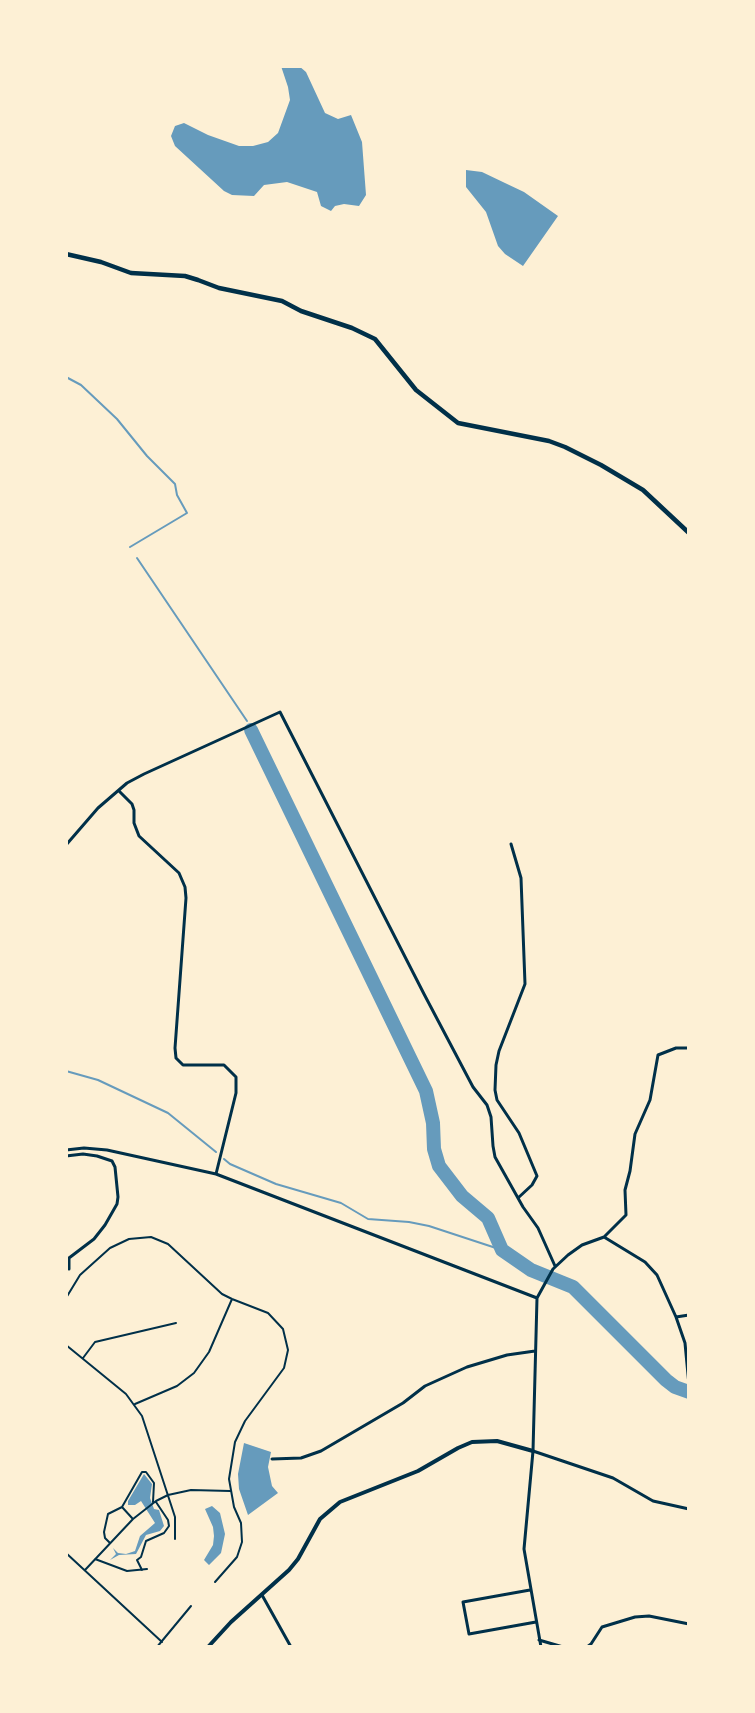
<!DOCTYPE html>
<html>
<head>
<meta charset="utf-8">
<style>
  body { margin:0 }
  #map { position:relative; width:755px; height:1713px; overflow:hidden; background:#fdf0d5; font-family:Arial,sans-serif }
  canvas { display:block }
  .frame { position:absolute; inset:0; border:68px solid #fdf0d5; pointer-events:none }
</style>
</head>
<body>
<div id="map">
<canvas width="755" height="1713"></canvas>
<div class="frame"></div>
</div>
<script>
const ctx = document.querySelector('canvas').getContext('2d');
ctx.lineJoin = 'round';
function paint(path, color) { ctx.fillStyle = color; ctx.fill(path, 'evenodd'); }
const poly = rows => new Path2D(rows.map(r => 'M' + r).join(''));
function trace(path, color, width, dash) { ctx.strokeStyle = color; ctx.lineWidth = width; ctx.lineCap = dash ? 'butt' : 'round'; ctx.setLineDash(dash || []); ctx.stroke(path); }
paint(poly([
  [281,66,299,66,306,72,325,113,338,119,351,115,362,142,366,195,359,206,344,204,335,206,331,211,321,206,317,192,287,182,264,185,254,196,232,195,224,191,175,146,171,136,175,126,184,123,208,135,239,146,253,146,268,142,278,133,290,100,288,87],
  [466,170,482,172,505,183,524,192,558,216,523,266,505,254,498,246,486,212,466,187],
  [244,1443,271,1452,268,1467,272,1486,278,1493,248,1515,239,1489,238,1474],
  [144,1474,152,1484,150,1498,154,1509,159,1510,164,1526,160,1531,146,1535,136,1554,119,1555,110,1560,116,1554,113,1548,118,1553,126,1554,135,1551,140,1536,155,1523,141,1501,135,1505,128,1505,128,1501],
  [212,1506,220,1513,225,1534,221,1553,209,1565,204,1560,213,1545,214,1536,213,1527,205,1509]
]), '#669bbc');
trace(poly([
  [66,377,81,385,117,419,147,456,175,484,177,495,187,513,130,547],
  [137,558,247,721],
  [66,1071,98,1080,168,1113,216,1152],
  [224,1159,230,1164,276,1184,341,1203,368,1219,409,1222,429,1226,502,1250]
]), '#669bbc', 2);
trace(poly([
  [251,730,426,1091,433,1123,434,1149,439,1166,462,1196,488,1218,502,1250,531,1270,573,1287,666,1380,675,1387,689,1392]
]), '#669bbc', 14);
trace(poly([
  [66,1298,80,1275,110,1248,129,1239,151,1237,168,1244,222,1294,232,1299,268,1313,283,1329,288,1350,284,1368,245,1421,235,1442,229,1479,234,1507,241,1523,242,1542,237,1557,215,1582],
  [66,1345,126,1394,142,1416,175,1517,175,1539],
  [83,1358,95,1342,176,1323],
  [135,1404,177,1386,194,1373,209,1352,232,1299],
  [122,1507,132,1518],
  [110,1543,105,1538,104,1532,108,1514,122,1507,142,1472,146,1472,154,1483,153,1502],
  [66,1553,162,1642],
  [95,1559,127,1571,147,1569],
  [85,1570,133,1519,156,1501,168,1495,191,1490,230,1491],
  [142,1570,137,1560,141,1557,146,1541,164,1533,169,1526,168,1520,156,1502],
  [157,1647,191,1606]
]), '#003049', 2);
trace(poly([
  [119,791,132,804,134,810,134,823,139,836,179,873,185,887,186,898,175,1048,176,1058,183,1065,224,1065,236,1077,236,1093,216,1174],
  [511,844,521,878,525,984,499,1051,496,1065,495,1090,497,1100,519,1133,537,1176,532,1185,518,1198],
  [66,845,98,808,127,783,144,774,280,712,424,994,473,1087,487,1105,491,1117,493,1146,495,1157,523,1207,538,1228,555,1266],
  [66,1150,84,1148,107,1150,216,1174,537,1298],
  [66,1156,83,1154,97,1156,112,1161,115,1167,118,1197,117,1204,105,1225,94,1239,69,1258,69,1269],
  [604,1237,645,1262,657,1275,676,1317,685,1343,689,1385],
  [676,1317,689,1315],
  [533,1451,613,1478,653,1501,689,1509],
  [272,1459,301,1458,321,1451,403,1403,425,1386,467,1367,507,1355,535,1351],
  [530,1590,463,1602,469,1634,536,1622],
  [262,1595,291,1647],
  [539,1640,563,1647],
  [541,1647,524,1549,533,1451,537,1298,553,1269,568,1255,582,1245,604,1237,626,1215,625,1190,630,1171,635,1134,650,1100,658,1055,676,1048,689,1048],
  [587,1647,591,1644,602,1627,635,1617,649,1616,689,1624]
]), '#003049', 3);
trace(poly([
  [208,1647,231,1622,289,1570,298,1559,320,1519,340,1502,418,1471,458,1448,472,1442,497,1441,533,1451]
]), '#003049', 4);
trace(poly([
  [66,254,101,262,131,273,185,276,198,280,219,288,282,301,301,311,352,328,375,339,416,390,458,423,549,441,565,447,601,465,643,490,689,533]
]), '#003049', 4.5);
</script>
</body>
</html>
